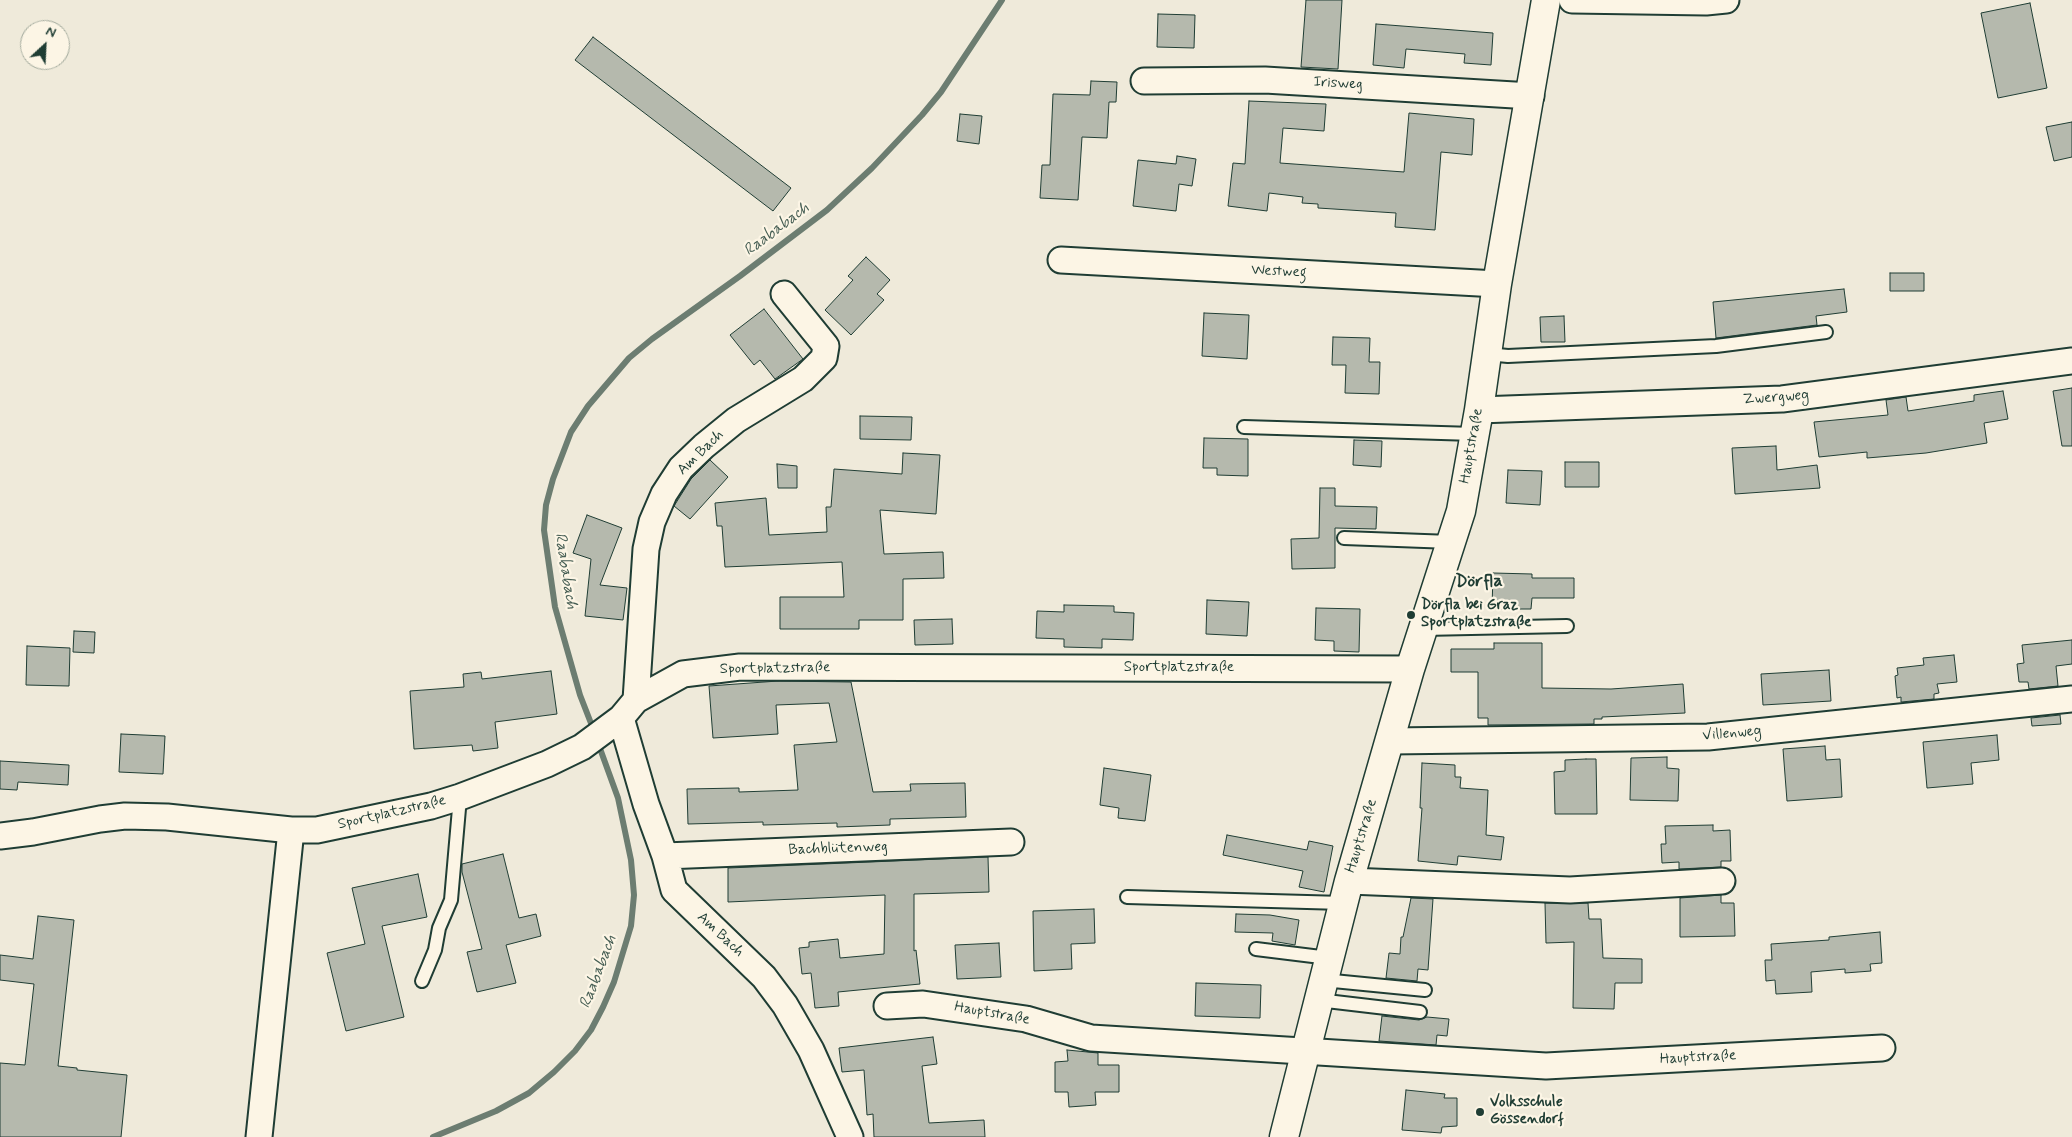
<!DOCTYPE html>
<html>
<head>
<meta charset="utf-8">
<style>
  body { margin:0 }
  #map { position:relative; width:2072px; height:1137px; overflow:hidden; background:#efeada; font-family:Mynerve,sans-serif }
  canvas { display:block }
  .north { position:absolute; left:20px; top:20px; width:50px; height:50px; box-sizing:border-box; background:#fcf5e5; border:1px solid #a4ab9e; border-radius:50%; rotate:25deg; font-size:14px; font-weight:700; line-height:20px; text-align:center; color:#1f3d34 }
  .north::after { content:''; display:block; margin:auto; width:18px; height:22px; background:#1f3d34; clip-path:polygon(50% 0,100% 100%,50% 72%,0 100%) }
</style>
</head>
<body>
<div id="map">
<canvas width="2072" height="1137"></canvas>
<div class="north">N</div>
</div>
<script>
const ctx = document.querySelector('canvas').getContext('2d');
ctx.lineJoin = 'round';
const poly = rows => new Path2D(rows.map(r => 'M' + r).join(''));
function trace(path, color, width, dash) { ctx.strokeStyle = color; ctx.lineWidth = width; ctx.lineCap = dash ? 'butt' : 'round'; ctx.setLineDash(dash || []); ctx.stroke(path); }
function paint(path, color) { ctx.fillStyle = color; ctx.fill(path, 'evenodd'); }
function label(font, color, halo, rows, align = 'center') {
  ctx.font = font + ' Mynerve,sans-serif'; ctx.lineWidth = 4.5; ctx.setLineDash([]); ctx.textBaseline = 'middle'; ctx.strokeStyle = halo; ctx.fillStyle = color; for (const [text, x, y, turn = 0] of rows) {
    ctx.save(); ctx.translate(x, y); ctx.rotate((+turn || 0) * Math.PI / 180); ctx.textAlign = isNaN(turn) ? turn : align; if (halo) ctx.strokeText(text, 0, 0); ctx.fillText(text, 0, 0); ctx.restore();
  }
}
trace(poly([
  [594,731,580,695,555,607,544,530,546,505,553,479,571,432,588,406,629,358,652,339,740,276,827,210,872,168,922,115,941,92,1002,0],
  [433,1137,496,1111,529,1093,554,1072,575,1051,591,1030,603,1007,614,982,631,926,634,895,631,860,618,798,598,743]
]), '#6c7d71', 6);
const building = poly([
  [1306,0,1342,0,1338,69,1301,67,1306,0],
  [2030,3,2047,88,1998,98,1981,13,2030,3],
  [1158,14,1195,15,1194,48,1157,47,1158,14],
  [1376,24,1493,33,1491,65,1464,63,1465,54,1406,49,1404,68,1373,65,1376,24],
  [593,37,791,188,773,211,575,60,593,37],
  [1091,81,1117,82,1116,102,1109,102,1107,138,1082,137,1078,200,1040,198,1042,165,1050,165,1053,94,1090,95,1091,81],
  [1249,101,1326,104,1324,131,1283,128,1280,163,1404,172,1409,113,1474,119,1472,155,1441,152,1435,230,1395,227,1396,213,1318,208,1318,204,1302,203,1303,197,1269,193,1267,211,1228,206,1233,163,1245,164,1249,101],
  [960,114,982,116,979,144,957,141,960,114],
  [2072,122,2072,157,2054,161,2046,127,2072,122],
  [1177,156,1196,159,1192,186,1179,184,1176,211,1133,206,1138,160,1176,164,1177,156],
  [866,257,890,280,877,294,884,300,851,335,825,310,853,280,848,276,866,257],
  [1890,273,1924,273,1924,291,1890,291,1890,273],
  [1844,289,1847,312,1816,316,1817,325,1716,338,1713,302,1844,289],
  [764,309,803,359,775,379,760,360,754,365,730,335,764,309],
  [1204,313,1249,315,1247,359,1202,356,1204,313],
  [1564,316,1565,342,1541,342,1540,317,1564,316],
  [1333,337,1370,338,1369,362,1380,362,1379,394,1345,393,1346,365,1332,365,1333,337],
  [2072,388,2072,446,2062,446,2053,391,2072,388],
  [2003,391,2008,419,1984,423,1987,443,1926,453,1867,458,1867,452,1819,457,1814,422,1888,415,1886,400,1906,397,1908,411,1974,401,1974,395,2003,391],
  [860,416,912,417,911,440,860,439,860,416],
  [1204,438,1248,439,1248,476,1217,475,1217,468,1203,468,1204,438],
  [1354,440,1382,441,1381,467,1353,465,1354,440],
  [1776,446,1777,470,1817,465,1820,488,1735,494,1732,448,1776,446],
  [903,453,940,455,936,514,880,510,884,554,943,552,944,578,903,579,903,620,859,620,859,629,780,629,780,597,844,597,842,562,725,567,722,526,717,526,715,503,766,498,769,535,827,532,826,507,831,507,834,469,902,474,903,453],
  [710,460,728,477,690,519,674,506,691,479,710,460],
  [1565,462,1599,462,1599,487,1565,487,1565,462],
  [777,464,797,466,797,488,778,488,777,464],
  [1508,470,1542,471,1540,505,1506,503,1508,470],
  [1320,488,1335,488,1335,506,1377,507,1376,529,1335,528,1335,568,1292,569,1291,539,1319,538,1320,488],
  [587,515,622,528,600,585,627,588,623,620,585,616,591,559,573,553,587,515],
  [1493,573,1532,574,1532,578,1574,578,1574,598,1532,598,1531,609,1492,609,1493,573],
  [1207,600,1249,602,1247,636,1206,634,1207,600],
  [1064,605,1114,606,1114,612,1134,613,1133,640,1102,639,1102,648,1064,647,1064,639,1036,638,1037,611,1064,612,1064,605],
  [1316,608,1360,609,1359,652,1334,651,1334,641,1315,640,1316,608],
  [952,619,953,644,915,645,914,620,952,619],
  [74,631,95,632,94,653,73,652,74,631],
  [2072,640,2072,664,2056,666,2058,686,2029,689,2028,682,2019,682,2017,664,2024,663,2022,645,2072,640],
  [1494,643,1542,643,1542,688,1611,689,1683,684,1685,713,1602,717,1602,719,1594,719,1594,724,1488,725,1488,718,1478,718,1478,672,1451,672,1451,649,1494,649,1494,643],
  [27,646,70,648,69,686,26,685,27,646],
  [1954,655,1957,682,1937,684,1939,693,1934,694,1934,699,1901,702,1901,697,1897,698,1895,676,1898,675,1897,668,1924,665,1923,658,1954,655],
  [1829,670,1831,701,1763,705,1761,674,1829,670],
  [551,671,557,714,495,722,498,748,473,751,472,745,414,749,410,691,464,687,463,674,481,672,482,679,551,671],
  [778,681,851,682,873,792,911,791,910,784,965,783,966,817,890,819,890,825,837,827,837,823,763,825,763,822,688,824,687,789,739,788,739,792,798,790,794,745,837,742,829,703,776,705,778,734,713,738,709,686,778,681],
  [2060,715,2061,724,2032,726,2031,718,2060,715],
  [121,734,165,736,163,774,119,772,121,734],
  [1997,735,1999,760,1971,763,1973,784,1927,788,1923,742,1997,735],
  [1825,746,1826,760,1840,759,1842,797,1787,801,1783,749,1825,746],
  [1667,757,1667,768,1679,769,1678,801,1630,800,1631,758,1667,757],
  [1586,759,1596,759,1597,814,1555,814,1554,772,1565,771,1565,760,1586,759],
  [0,761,69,765,68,785,18,782,17,790,0,789,0,761],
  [1422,763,1455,765,1455,777,1461,777,1460,788,1488,790,1486,835,1504,837,1501,860,1458,856,1457,865,1418,861,1422,808,1420,808,1422,763],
  [1104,768,1151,775,1145,821,1118,818,1119,808,1100,805,1104,768],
  [1713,825,1713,831,1730,830,1731,861,1721,861,1721,867,1679,869,1679,862,1662,863,1661,844,1666,844,1665,826,1713,825],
  [1227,835,1307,850,1309,841,1333,846,1324,892,1299,887,1303,871,1223,855,1227,835],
  [503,854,519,918,536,914,541,936,506,945,516,983,477,992,467,952,482,949,462,872,462,864,503,854],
  [988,857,989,892,914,894,914,951,916,950,920,984,838,992,839,1006,815,1008,811,973,802,974,799,948,809,947,809,942,838,939,840,958,884,954,885,895,728,902,728,868,988,857],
  [418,874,427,917,382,926,404,1017,346,1031,327,953,365,944,352,888,418,874],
  [1721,895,1721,903,1734,903,1735,936,1680,937,1680,898,1721,895],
  [1411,898,1433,899,1428,970,1418,969,1417,981,1386,978,1389,953,1400,954,1401,937,1403,937,1411,898],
  [1545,903,1588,903,1589,919,1601,919,1603,958,1642,959,1642,983,1615,983,1614,1009,1573,1008,1574,942,1546,943,1545,903],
  [1094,909,1095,943,1071,944,1072,969,1034,971,1033,911,1094,909],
  [1236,914,1270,915,1299,920,1295,945,1272,941,1273,933,1235,932,1236,914],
  [38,916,74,920,58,1066,77,1068,77,1070,127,1075,121,1137,0,1137,0,1063,25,1065,34,984,0,980,0,955,33,959,38,916],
  [1880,932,1882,963,1870,964,1871,971,1845,973,1845,969,1811,972,1812,992,1776,994,1775,980,1766,981,1765,960,1772,960,1771,944,1829,940,1829,937,1880,932],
  [999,943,1001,977,957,979,955,945,999,943],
  [1196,983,1261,985,1260,1018,1195,1016,1196,983],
  [1382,1016,1419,1020,1427,1017,1449,1019,1447,1036,1437,1035,1436,1045,1379,1041,1382,1016],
  [933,1037,937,1064,922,1066,929,1123,984,1120,985,1137,874,1137,873,1114,867,1115,864,1070,842,1072,839,1048,933,1037],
  [1067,1050,1098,1053,1098,1065,1119,1065,1119,1092,1095,1092,1096,1105,1069,1107,1068,1092,1055,1092,1055,1062,1068,1061,1067,1050],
  [1406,1090,1445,1094,1444,1098,1457,1098,1457,1126,1442,1127,1441,1133,1402,1130,1406,1090]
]);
paint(building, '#b5b9ad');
trace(building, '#1f3d34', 1);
const service = poly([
  [1487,354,1508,356,1716,346,1826,332],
  [1244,427,1474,434],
  [1344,538,1451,542],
  [1423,629,1567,626],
  [1127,897,1343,903],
  [1256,949,1329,958],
  [1323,980,1425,990],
  [422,981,435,950,439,928,451,900,460,797],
  [1318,1000,1420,1012]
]);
const minor = poly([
  [1572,0,1706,2,1726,0],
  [1144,81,1265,80,1531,96],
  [1061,260,1497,284],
  [1479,410,1782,399,2072,361],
  [636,700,646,549,652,522,664,494,681,468,704,446,736,420,803,379,824,358,826,346,784,294],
  [621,718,646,804,665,856,674,890,764,977,785,1005,811,1050,850,1137],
  [1390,741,1708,737,2072,699],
  [0,836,33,832,100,819,125,816,167,817,291,830,317,830,431,806,460,797,547,764,582,747,621,718,636,700,683,674,740,667,1410,669],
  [665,856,1011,842],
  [1349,881,1570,890,1722,881],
  [887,1006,923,1004,1026,1019,1091,1038,1546,1066,1882,1048],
  [259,1137,291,830]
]);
const secondary = poly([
  [1284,1137,1349,881,1410,669,1461,511,1479,410,1497,284,1546,0]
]);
trace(service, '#1f3d34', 16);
trace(minor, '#1f3d34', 29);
trace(secondary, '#1f3d34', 31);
trace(service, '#fcf5e5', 12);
trace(minor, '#fcf5e5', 25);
trace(secondary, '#fcf5e5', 28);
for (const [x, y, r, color] of [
  [1411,615,5,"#1f3d34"],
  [1480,1112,5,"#1f3d34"]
]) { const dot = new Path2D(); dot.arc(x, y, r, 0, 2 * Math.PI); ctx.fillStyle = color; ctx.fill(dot); trace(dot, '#fcf5e5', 2); }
label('15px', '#1f3d34', '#fcf5e5', [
  ["Irisweg",1338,84,3],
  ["Westweg",1279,272,3],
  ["Zwergweg",1776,398,-4],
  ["Hauptstraße",1472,446,-80],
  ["Am Bach",701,453,-44],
  ["Sportplatzstraße",1179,668],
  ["Sportplatzstraße",775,669,-1],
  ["Villenweg",1732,734,-5],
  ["Sportplatzstraße",392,813,-13],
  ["Hauptstraße",1362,836,-73],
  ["Bachblütenweg",838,849,-2],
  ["Am Bach",720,935,43],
  ["Hauptstraße",992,1014,10],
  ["Hauptstraße",1698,1058,-3]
]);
label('bold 15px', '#1f3d34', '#fcf5e5', [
  ["Dörfla bei Graz",1421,606],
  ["Sportplatzstraße",1421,623],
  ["Volksschule",1490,1103],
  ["Gössendorf",1490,1120]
], 'left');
label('italic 16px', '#455d53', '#fcf5e5', [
  ["Raababach",777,230,-37],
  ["Raababach",565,571,81],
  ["Raababach",599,972,-69]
]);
label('bold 18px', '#1f3d34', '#fcf5e5', [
  ["Dörfla",1479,582]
]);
</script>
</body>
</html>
